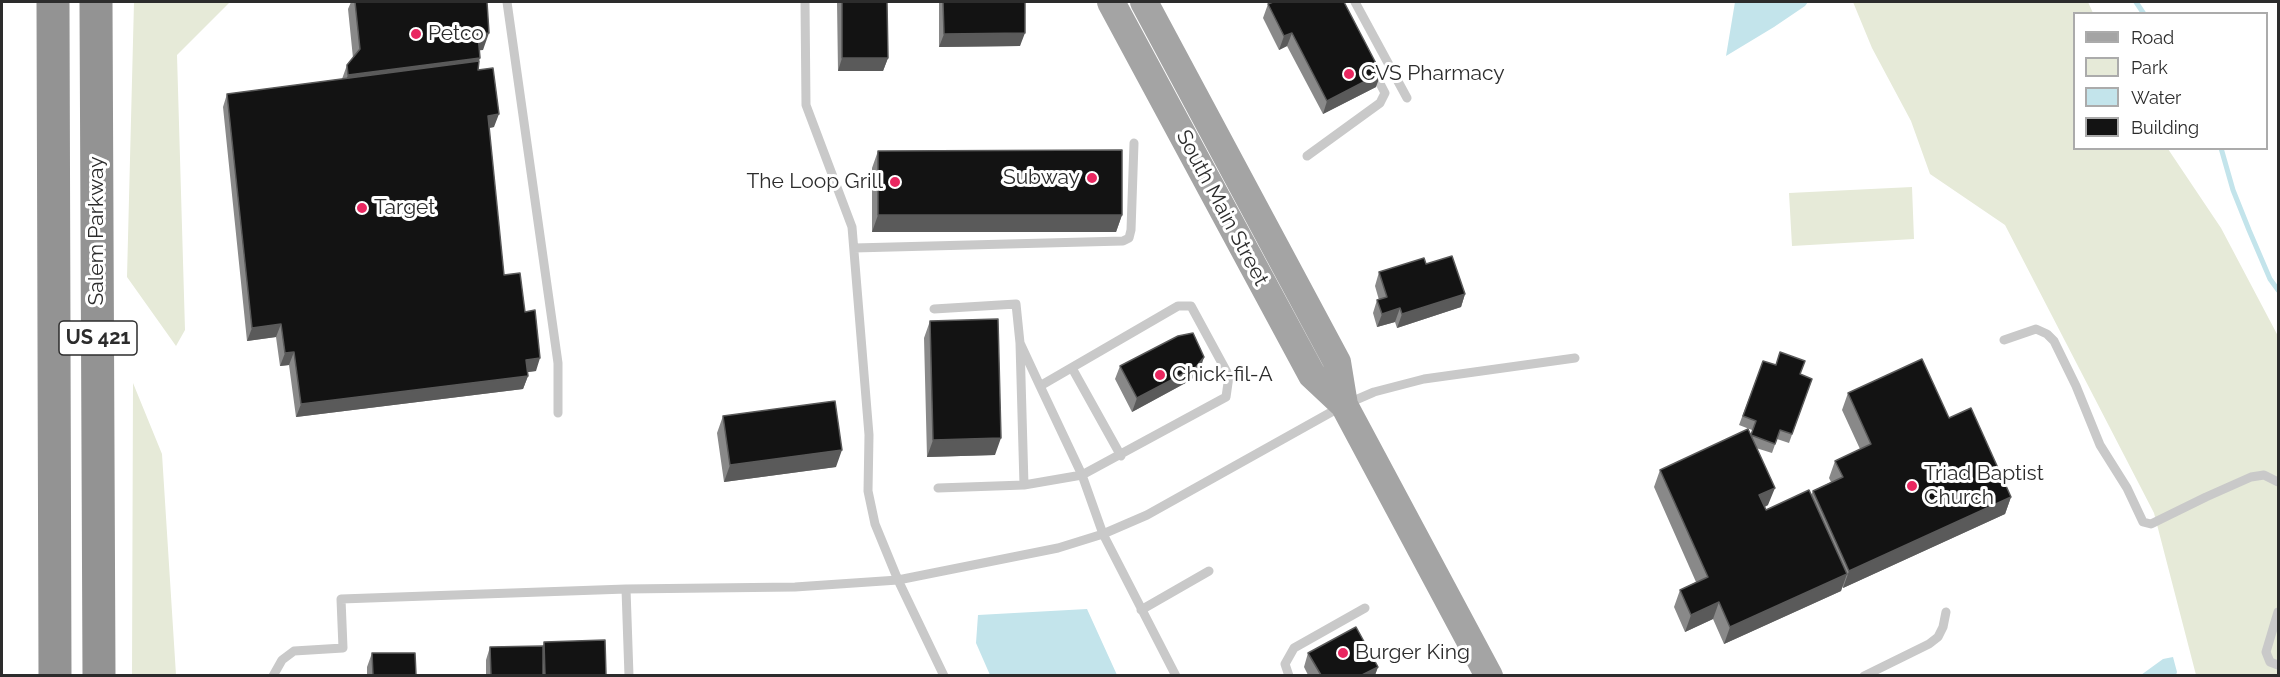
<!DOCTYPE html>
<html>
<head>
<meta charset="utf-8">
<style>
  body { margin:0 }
  #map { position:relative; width:2280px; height:677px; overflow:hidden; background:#fff; font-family:Raleway,sans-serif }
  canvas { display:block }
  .frame { position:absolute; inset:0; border:3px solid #2c2c2c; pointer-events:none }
  .legend { position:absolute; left:2073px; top:12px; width:195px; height:138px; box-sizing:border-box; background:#fff; border:2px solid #ababab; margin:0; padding:8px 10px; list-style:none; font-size:18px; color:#2c2c2c }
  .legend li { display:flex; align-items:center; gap:12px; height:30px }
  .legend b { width:30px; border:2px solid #ababab }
</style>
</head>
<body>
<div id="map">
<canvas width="2280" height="677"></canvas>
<div class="frame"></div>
<ul class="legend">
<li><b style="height:8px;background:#a4a4a4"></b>Road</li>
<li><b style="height:16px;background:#e6ead8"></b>Park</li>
<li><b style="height:16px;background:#c3e4eb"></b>Water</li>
<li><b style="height:16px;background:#131313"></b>Building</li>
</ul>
</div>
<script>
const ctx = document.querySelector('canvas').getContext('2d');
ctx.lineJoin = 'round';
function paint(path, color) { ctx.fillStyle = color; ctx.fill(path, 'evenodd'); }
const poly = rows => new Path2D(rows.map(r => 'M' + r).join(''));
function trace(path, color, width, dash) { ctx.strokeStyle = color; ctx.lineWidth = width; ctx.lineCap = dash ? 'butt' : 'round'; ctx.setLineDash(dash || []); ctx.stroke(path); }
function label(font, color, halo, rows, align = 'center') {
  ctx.font = font + ' Raleway,sans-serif'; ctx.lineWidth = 6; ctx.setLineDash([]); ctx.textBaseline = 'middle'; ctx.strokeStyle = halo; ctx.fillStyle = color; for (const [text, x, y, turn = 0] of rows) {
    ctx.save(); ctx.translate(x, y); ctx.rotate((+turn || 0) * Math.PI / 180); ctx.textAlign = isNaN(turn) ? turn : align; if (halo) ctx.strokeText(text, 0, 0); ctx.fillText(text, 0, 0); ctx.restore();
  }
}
paint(poly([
  [134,2,230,2,177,55,185,330,176,346,127,277],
  [1853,2,2088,2,2093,13,2074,14,2074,148,2168,149,2221,228,2278,336,2278,675,2196,675,2154,513,2005,225,1930,174,1911,121,1872,48],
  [1912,187,1914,239,1792,246,1789,193],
  [133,383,162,454,176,675,132,675]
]), '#e6ead8');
paint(poly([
  [1735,2,1808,2,1805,6,1774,27,1726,56],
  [1087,609,1117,675,990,675,976,643,978,615],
  [2173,657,2177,672,2176,675,2141,675,2163,659]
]), '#c3e4eb');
trace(poly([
  [2136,2,2144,14],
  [2221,148,2233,190,2249,230,2270,279,2278,290]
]), '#c3e4eb', 5);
trace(poly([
  [507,2,558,363,558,413],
  [805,2,806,105,852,227,869,435,868,491,875,524,898,580,944,676],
  [1355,2,1407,98],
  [1307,156,1380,103,1385,93,1373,70],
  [854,248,1123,241,1129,238,1131,230,1134,143],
  [934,309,1016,304,1020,343,1040,386],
  [2004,340,2036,329,2047,334,2054,341,2076,386,2100,445,2127,488,2143,522,2151,524,2206,497,2251,477,2264,475,2278,482],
  [1072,368,1121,456],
  [1024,485,1082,475,1226,397,1229,376,1191,306,1178,306,1040,386,1082,475,1103,534,1176,676],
  [938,488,1024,485,1020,343],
  [626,589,629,676],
  [1141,610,1209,571],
  [2278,612,2266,652,2270,662,2278,665],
  [273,676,282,660,294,651,343,648,341,599,626,589,795,587,898,580,1058,548,1103,534,1147,515,1344,405,1374,392,1424,379,1575,358],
  [1289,676,1285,664,1294,648,1365,608],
  [1864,676,1929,644,1938,637,1943,627,1946,612]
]), '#c9c9c9', 9);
trace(poly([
  [1111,2,1312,375,1344,405,1489,676],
  [1144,2,1337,362,1344,405]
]), '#a4a4a4', 28);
trace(poly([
  [53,2,55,676],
  [96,2,99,676]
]), '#939393', 33);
paint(poly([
  [351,2,487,2,483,50,479,50,478,70,494,127,489,128,504,275,525,312,536,371,527,372,528,376,523,389,296,417,289,365,280,366,276,337,247,341,223,107,227,94,342,79,347,65,353,58,348,9],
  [837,2,887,2,888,58,883,71,838,71],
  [939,2,1025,2,1020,46,939,47],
  [1268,4,1376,87,1323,114,1287,46,1279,50,1263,18],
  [878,151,1122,215,1116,232,872,232,872,168],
  [1426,264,1465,294,1461,307,1397,328,1395,322,1377,327,1373,313,1377,300,1379,300,1375,286,1379,272],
  [930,321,995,455,927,457,924,338],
  [1763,361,1812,379,1789,443,1777,439,1772,453,1756,448,1768,505,1765,507,1766,510,1811,495,1813,491,1831,482,1829,478,1835,461,1860,449,1842,410,1848,393,1949,418,2011,497,2005,514,1843,588,1842,586,1841,591,1724,644,1713,619,1685,632,1674,607,1680,590,1696,582,1654,487,1660,470,1751,435,1752,430,1739,425],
  [1120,366,1200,370,1191,380,1132,412,1115,379],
  [723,416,836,467,724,482,717,433],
  [544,642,606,675,486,675,486,660,490,647,543,646],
  [372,653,416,675,367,675,367,667],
  [1308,653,1378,667,1375,675,1308,675,1304,667]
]), '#898989');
paint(poly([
  [489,33,483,50,472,51,478,34],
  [1025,33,1020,46,939,47,944,34],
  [1292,33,1287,46,1279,50,1284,36],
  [480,58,474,75,341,92,348,75],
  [842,58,888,58,883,71,838,71],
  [1381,73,1376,87,1323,114,1327,101],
  [499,114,494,127,483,129,488,116],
  [878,215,1122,215,1116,232,872,232],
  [1465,294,1461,307,1397,328,1402,314],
  [1400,308,1395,322,1377,327,1382,314],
  [281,324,276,337,247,341,252,328],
  [294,352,289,365,280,366,285,353],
  [1204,357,1200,370,1191,380,1132,412,1137,398],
  [540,358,536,371,521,373,526,360],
  [528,376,523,389,296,417,301,404],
  [1001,438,995,455,927,457,933,440],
  [842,450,836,467,724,482,730,465],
  [1775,488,1768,505,1753,512,1759,495],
  [2011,497,2005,514,1843,588,1849,571],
  [1847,574,1841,591,1724,644,1730,627],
  [1719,602,1713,619,1685,632,1691,615],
  [1378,667,1375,675,1362,675]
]), '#5a5a5a');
const building = poly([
  [355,2,487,2,489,33,478,34,480,58,348,75,347,65,360,49,355,2],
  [842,2,887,2,888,58,842,58,842,2],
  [943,2,1025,2,1025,33,944,34,943,2],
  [1273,2,1344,2,1381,73,1327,101,1292,33,1284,36,1268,4,1273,2],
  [479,61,478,70,493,68,499,114,488,116,504,275,520,273,525,312,535,310,540,358,526,360,528,376,301,404,294,352,285,353,281,324,252,328,227,94,479,61],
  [1122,150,1122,215,878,215,878,151,1122,150],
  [1452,256,1465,294,1402,314,1400,308,1382,314,1377,300,1387,297,1379,272,1424,258,1426,264,1452,256],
  [998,319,1001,438,933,440,930,321,998,319],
  [1193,333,1204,357,1196,367,1137,398,1120,366,1178,336,1193,333],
  [1780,352,1805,361,1800,374,1812,379,1792,434,1780,430,1775,444,1751,435,1756,421,1743,416,1763,361,1776,365,1780,352],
  [1922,359,1949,418,1971,408,2011,497,1849,571,1813,491,1843,477,1835,461,1871,444,1848,393,1922,359],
  [835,401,842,450,730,465,723,416,835,401],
  [1748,429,1775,488,1759,495,1766,510,1809,490,1847,574,1730,627,1719,602,1691,615,1680,590,1708,577,1660,470,1748,429],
  [1356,627,1378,667,1362,675,1321,675,1308,653,1356,627],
  [605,640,606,675,545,675,544,642,605,640],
  [543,646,543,675,491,675,490,647,543,646],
  [372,653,415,653,416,675,373,675,372,653]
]);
paint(building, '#131313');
trace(building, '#5a5a5a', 1.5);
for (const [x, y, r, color] of [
  [416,34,6,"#e92760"],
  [1349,74,6,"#e92760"],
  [1092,178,6,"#e92760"],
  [895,182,6,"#e92760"],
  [362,208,6,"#e92760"],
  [1160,375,6,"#e92760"],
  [1912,486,6,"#e92760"],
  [1343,653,6,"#e92760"]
]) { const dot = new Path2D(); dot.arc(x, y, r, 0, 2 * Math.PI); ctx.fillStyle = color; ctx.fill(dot); trace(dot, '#fff', 2); }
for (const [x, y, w] of [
  [98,338,78]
]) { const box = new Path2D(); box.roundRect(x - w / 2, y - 17, w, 34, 4.5); ctx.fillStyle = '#fff'; ctx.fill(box); trace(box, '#2c2c2c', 1.5); }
label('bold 20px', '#2c2c2c', null, [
  ["US 421",98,338]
]);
label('21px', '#2c2c2c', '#fff', [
  ["Petco",428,34],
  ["CVS Pharmacy",1361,74],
  ["Subway",1080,178,"right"],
  ["The Loop Grill",883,182,"right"],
  ["Target",374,208],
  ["Chick-fil-A",1172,375],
  ["Triad Baptist",1924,474],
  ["Church",1924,498],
  ["Burger King",1355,653]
], 'left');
label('21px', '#2c2c2c', '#fff', [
  ["South Main Street",1222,208,62],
  ["Salem Parkway",97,231,-90]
]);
</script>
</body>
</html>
